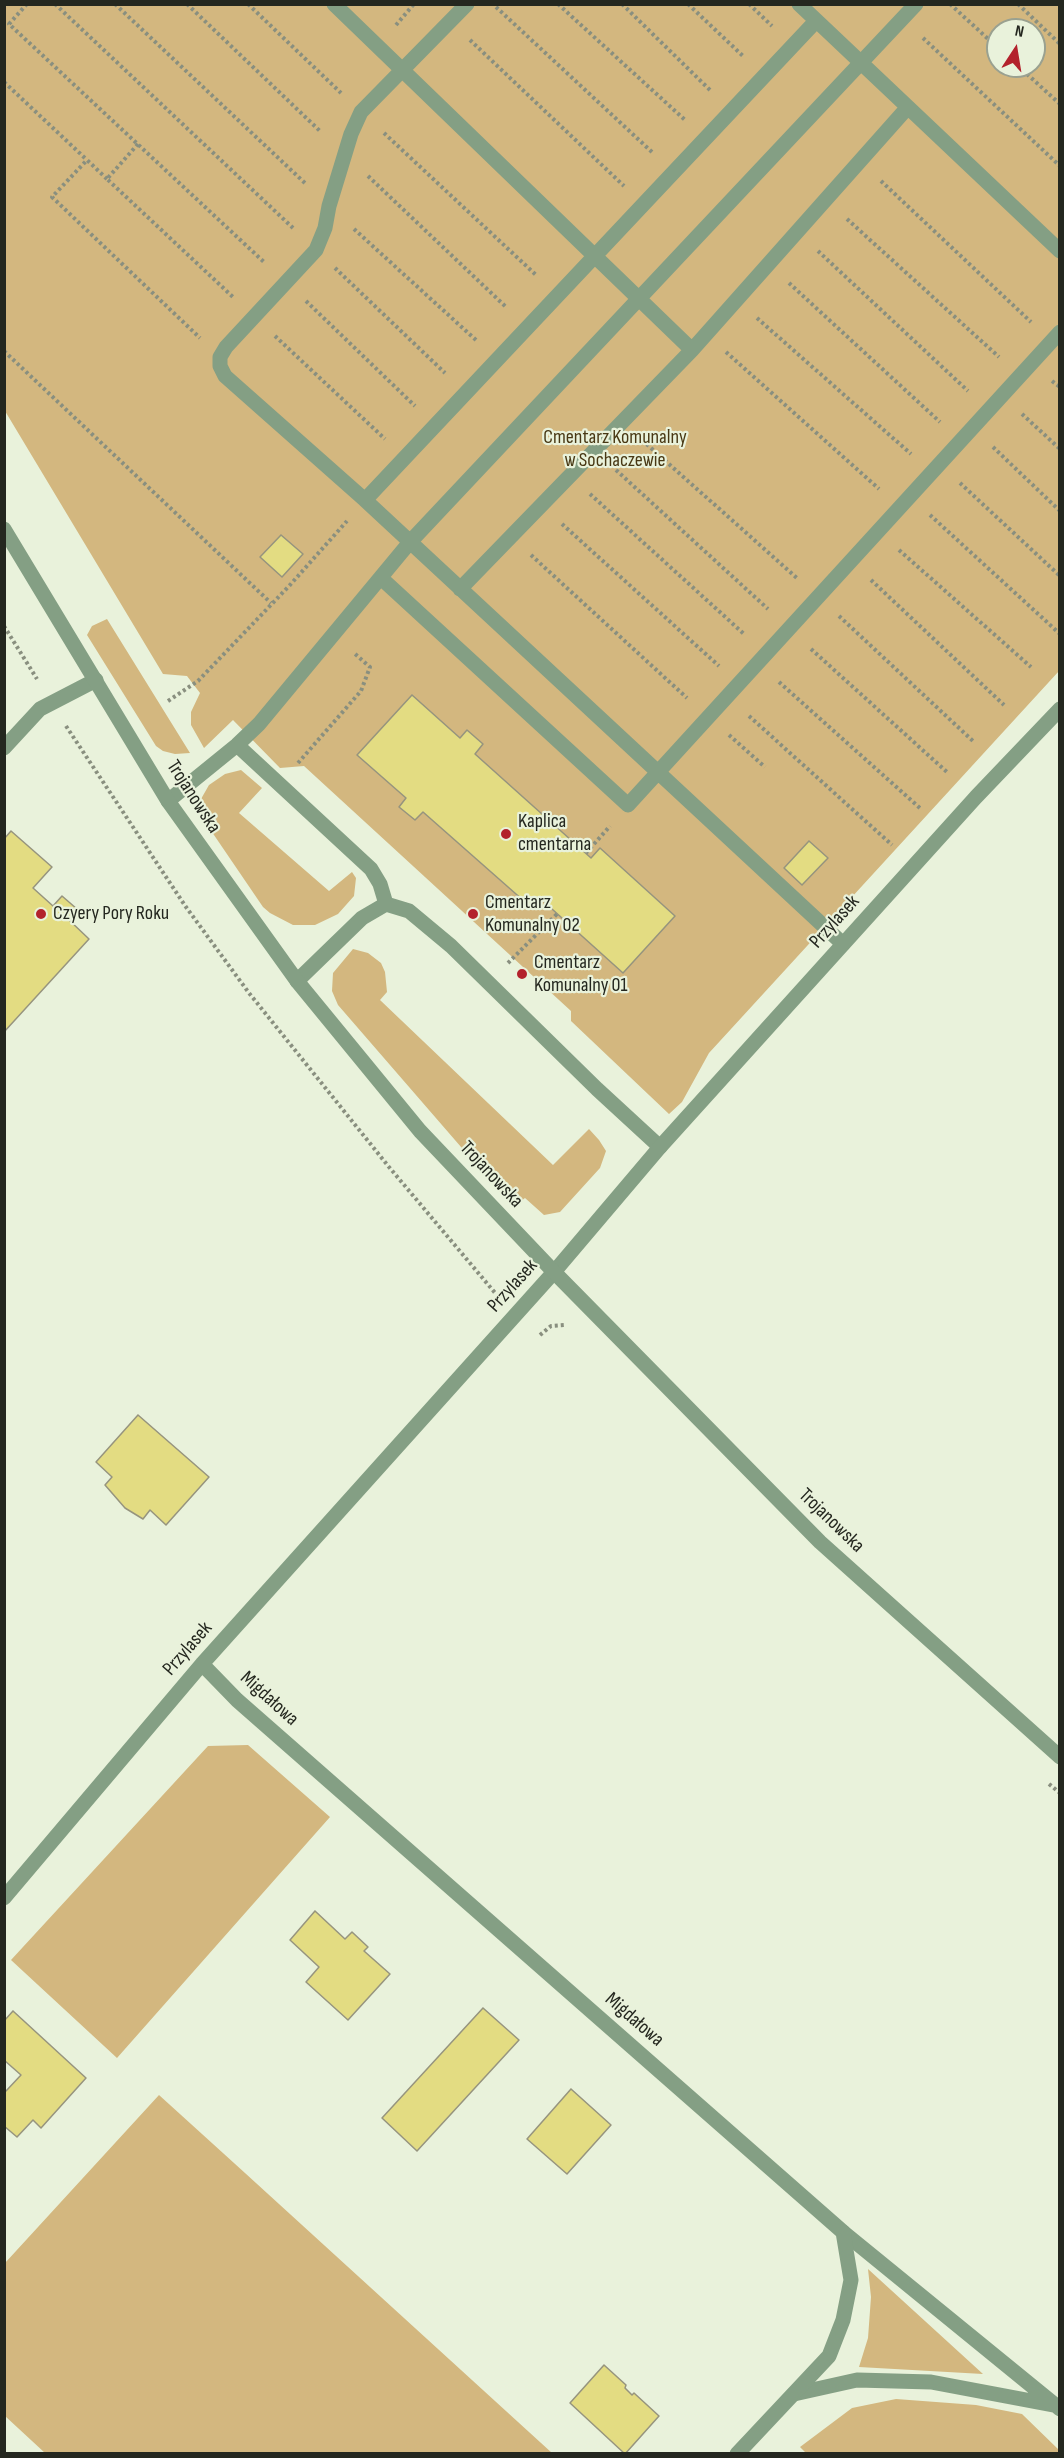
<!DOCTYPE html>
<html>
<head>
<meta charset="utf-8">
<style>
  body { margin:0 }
  #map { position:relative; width:1064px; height:2458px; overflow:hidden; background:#e9f2db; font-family:"Sofia Sans Condensed",sans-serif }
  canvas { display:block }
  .frame { position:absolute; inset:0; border:6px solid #24271f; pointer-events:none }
  .north { position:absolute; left:986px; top:18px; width:60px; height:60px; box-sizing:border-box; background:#e9f2db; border:2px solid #9aa190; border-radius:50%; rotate:12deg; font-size:16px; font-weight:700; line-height:24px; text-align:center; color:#24271f }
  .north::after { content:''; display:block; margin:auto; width:21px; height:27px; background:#b3222c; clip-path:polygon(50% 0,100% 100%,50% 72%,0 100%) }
</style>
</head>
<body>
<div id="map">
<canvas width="1064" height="2458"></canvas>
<div class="frame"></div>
<div class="north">N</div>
</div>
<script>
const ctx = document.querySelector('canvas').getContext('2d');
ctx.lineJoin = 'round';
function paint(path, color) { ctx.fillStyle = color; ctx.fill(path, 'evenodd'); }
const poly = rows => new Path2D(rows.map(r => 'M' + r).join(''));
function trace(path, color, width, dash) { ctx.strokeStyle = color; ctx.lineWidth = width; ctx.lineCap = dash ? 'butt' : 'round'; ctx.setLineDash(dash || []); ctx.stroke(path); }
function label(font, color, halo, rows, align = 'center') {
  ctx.font = font + ' "Sofia Sans Condensed",sans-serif'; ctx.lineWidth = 4.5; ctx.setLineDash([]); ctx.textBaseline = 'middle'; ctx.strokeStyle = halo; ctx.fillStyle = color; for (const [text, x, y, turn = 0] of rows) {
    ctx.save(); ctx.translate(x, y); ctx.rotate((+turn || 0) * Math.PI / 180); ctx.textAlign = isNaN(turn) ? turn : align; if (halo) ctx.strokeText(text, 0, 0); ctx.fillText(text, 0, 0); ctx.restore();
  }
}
paint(poly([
  [5,5,1059,5,1059,671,709,1053,682,1102,669,1114,571,1021,571,1011,304,766,280,768,233,720,204,748,191,725,191,712,200,693,187,676,163,674,5,411],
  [998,30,1034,30,1034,66,998,66],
  [107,619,190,753,175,754,163,751,156,746,87,635,92,626],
  [241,770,262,788,239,813,329,891,352,872,356,878,354,896,338,914,315,925,293,925,270,913,263,907,199,813,201,799,209,785,225,774],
  [353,949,368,953,381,963,385,972,387,992,380,1000,553,1165,589,1129,599,1140,606,1151,600,1168,560,1212,544,1215,525,1198,513,1207,338,1005,332,991,333,973],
  [248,1745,330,1817,117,2058,11,1960,208,1746],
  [159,2095,245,2173,552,2453,45,2453,5,2416,5,2263],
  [868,2269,983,2374,859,2367,868,2338,871,2297],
  [896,2399,976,2405,1022,2414,1059,2450,1059,2453,807,2454,800,2447,852,2408]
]), '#d3b77f');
const building = poly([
  [281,535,303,554,282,577,260,557,281,535],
  [412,695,460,738,467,730,483,744,475,754,591,858,600,848,675,916,623,973,542,900,533,909,423,812,415,820,399,807,406,798,357,755,412,695],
  [11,831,52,867,33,888,53,906,62,896,77,909,68,919,89,939,4,1032,4,839,11,831],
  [809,841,828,858,802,885,784,868,809,841],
  [138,1415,209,1477,166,1525,150,1510,143,1519,125,1508,105,1485,112,1477,96,1462,138,1415],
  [315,1911,345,1939,352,1932,368,1947,364,1951,390,1974,348,2020,306,1982,319,1967,290,1940,315,1911],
  [483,2008,519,2040,417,2151,382,2118,483,2008],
  [13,2011,86,2078,41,2128,33,2120,17,2137,4,2126,4,2089,6,2091,21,2075,4,2060,4,2021,13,2011],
  [571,2089,611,2125,567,2174,527,2139,571,2089],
  [604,2365,626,2385,625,2388,632,2395,634,2393,659,2416,625,2454,570,2403,604,2365]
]);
paint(building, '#e3dc82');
trace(building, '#96947e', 1.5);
trace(poly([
  [27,4,9,24,265,263],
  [55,4,293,228],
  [115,4,307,185],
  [187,4,321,132],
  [248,4,341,93],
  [558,4,685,120],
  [622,4,712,92],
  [688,4,744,57],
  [749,4,772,26],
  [950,4,998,48],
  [1018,4,1060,44],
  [496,7,653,153],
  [396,25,414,4],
  [923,38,1060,166],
  [470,40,624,186],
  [1018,66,1060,104],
  [4,82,87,160],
  [384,133,536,275],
  [138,144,107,179,234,298],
  [368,176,506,307],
  [107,179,87,160,52,197,200,338],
  [881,181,1031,322],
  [847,219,999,357],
  [354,229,477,341],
  [818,251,968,391],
  [335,268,445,373],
  [789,283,940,422],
  [306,301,415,406],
  [757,318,911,454],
  [275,336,385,439],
  [4,351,271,603],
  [726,352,879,489],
  [1052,381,1060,387],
  [1022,414,1060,449],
  [642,440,798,579],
  [993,447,1060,511],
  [616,470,768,609],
  [960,483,1060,576],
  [590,494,744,634],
  [930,515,1060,634],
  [562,524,719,666],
  [899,550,1031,667],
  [531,555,687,698],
  [871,580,1004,705],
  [839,616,974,742],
  [4,626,37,679],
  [811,649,948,773],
  [779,682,921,809],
  [168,701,198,681,290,585,347,521],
  [749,716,892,845],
  [66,726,186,907,249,993,389,1167,496,1294],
  [729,735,765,767],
  [298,763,361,691,370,667,354,653],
  [586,853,610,826],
  [508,963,557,914],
  [540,1335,551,1326,565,1325],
  [1049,1784,1060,1793]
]), '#898f7f', 4, [3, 3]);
trace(poly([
  [334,4,692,350],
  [467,4,361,112,351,134,329,206,325,228,316,250,226,347,220,357,220,366,225,376,365,500,843,944],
  [799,4,1060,251],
  [365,500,816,21],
  [381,578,628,805,1060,332],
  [460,589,692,350,908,107],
  [237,745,371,869,380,884,386,904],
  [4,748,40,709,96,680],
  [168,801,237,745,259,724,410,542,916,4],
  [297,981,362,918,386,904,409,911,451,946,597,1089,660,1147],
  [843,2232,1060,2409],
  [794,2394,857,2380,931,2382,1053,2405]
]), '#849f84', 15);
trace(poly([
  [202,1664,237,1700,843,2232,851,2280,843,2320,829,2356,737,2454],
  [4,1898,202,1664,554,1272,660,1147,976,797,1060,709]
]), '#849f84', 15);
trace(poly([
  [4,529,168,801,297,981,420,1131,554,1272,820,1542,1060,1757]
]), '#849f84', 15);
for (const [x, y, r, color] of [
  [506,834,6,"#b3222c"],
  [41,914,6,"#b3222c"],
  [473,914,6,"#b3222c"],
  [522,974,6,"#b3222c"]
]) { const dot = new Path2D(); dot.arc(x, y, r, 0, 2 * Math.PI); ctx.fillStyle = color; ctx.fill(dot); trace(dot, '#e9f2db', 2); }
label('20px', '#483814', '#e9f2db', [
  ["Cmentarz Komunalny",615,438],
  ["w Sochaczewie",615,461]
]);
label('20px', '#24271f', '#e9f2db', [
  ["Trojanowska",193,797,57],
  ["Przylasek",835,922,-48],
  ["Trojanowska",491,1175,47],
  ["Przylasek",513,1286,-48],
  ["Trojanowska",831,1521,44],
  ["Przylasek",188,1649,-49],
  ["Migdałowa",269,1699,42],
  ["Migdałowa",634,2020,41]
]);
label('20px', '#24271f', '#e9f2db', [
  ["Kaplica",518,822],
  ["cmentarna",518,845],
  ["Cmentarz",485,903],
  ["Komunalny 02",485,926],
  ["Czyery Pory Roku",53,914],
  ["Cmentarz",534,963],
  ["Komunalny 01",534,986]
], 'left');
</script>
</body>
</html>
